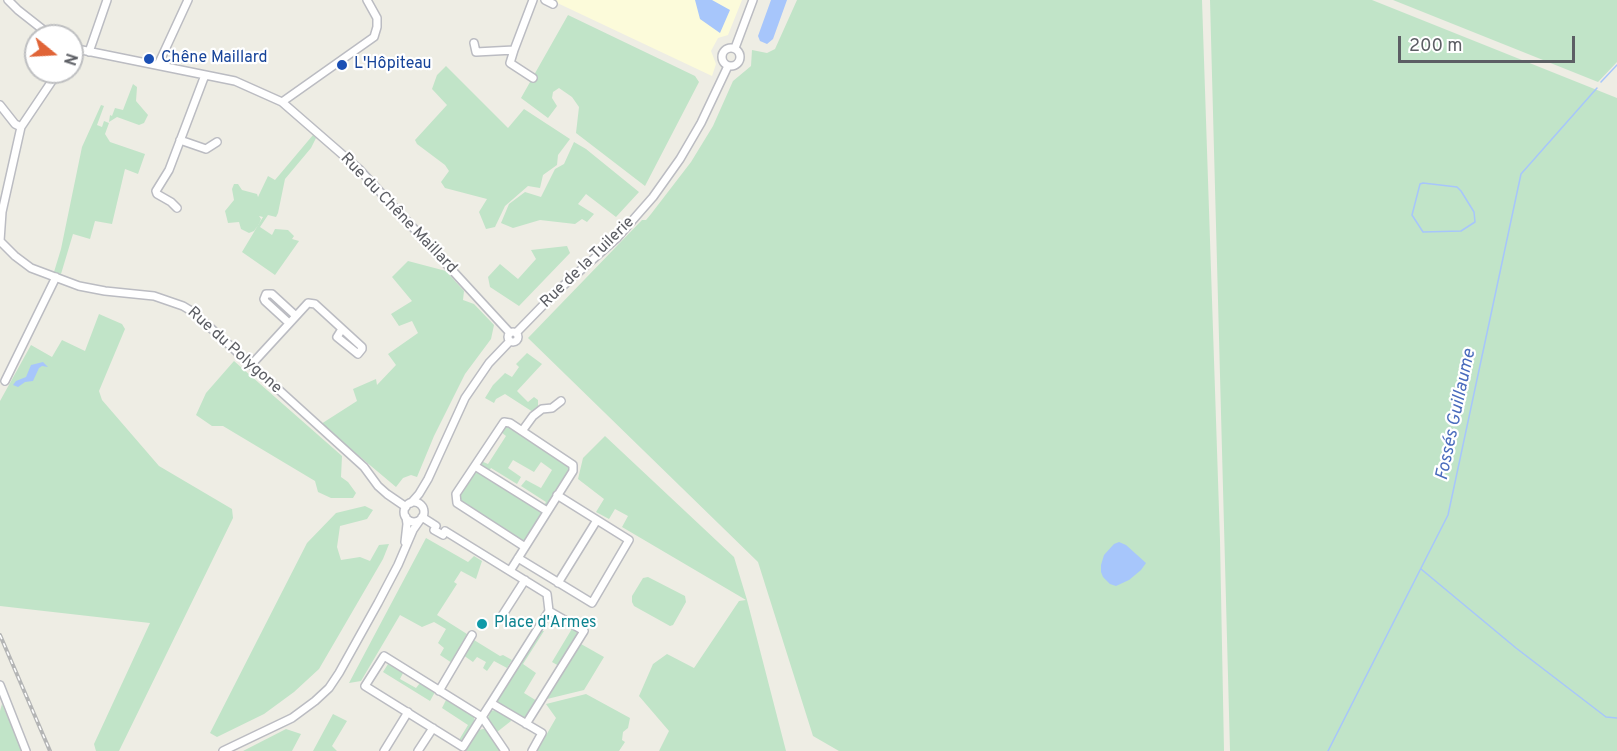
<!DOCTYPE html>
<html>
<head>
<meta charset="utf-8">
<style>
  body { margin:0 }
  #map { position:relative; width:1617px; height:751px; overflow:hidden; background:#eeede4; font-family:Overpass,sans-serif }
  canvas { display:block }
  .north { position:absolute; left:24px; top:24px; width:60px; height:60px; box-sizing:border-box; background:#fff; border:2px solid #bebfc1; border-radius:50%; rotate:108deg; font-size:16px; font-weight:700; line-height:24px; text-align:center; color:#5c5e64 }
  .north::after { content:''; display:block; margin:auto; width:21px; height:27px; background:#e06437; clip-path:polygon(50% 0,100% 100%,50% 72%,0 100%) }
  .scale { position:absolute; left:1398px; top:36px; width:177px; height:27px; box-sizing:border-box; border:3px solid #5c5e64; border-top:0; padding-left:8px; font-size:18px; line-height:21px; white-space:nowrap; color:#5c5e64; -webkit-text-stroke:4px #fff; paint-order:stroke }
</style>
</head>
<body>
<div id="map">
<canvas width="1617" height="751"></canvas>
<div class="north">N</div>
<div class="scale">200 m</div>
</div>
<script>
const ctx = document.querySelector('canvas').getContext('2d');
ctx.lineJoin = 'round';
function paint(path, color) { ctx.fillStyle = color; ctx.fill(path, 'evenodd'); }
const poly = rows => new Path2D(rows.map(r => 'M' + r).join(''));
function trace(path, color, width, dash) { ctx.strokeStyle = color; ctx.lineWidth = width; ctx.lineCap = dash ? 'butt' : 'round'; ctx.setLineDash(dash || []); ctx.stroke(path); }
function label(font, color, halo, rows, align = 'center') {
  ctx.font = font + ' Overpass,sans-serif'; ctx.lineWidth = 4.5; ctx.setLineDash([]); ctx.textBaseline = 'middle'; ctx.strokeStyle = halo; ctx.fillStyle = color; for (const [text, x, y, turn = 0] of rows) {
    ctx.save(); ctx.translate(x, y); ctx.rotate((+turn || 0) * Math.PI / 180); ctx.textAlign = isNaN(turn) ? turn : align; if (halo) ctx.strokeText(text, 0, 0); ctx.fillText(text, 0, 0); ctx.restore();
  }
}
paint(poly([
  [551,0,742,0,728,35,718,38,711,51,716,64,712,76]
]), '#fcfbda');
paint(poly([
  [797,0,1202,0,1220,540,1224,751,839,751,813,736,758,562,528,338,642,220,646,220,651,214,691,162,713,126,733,81,751,66,752,50,767,53,775,49],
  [1210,0,1372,0,1617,98,1617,751,1230,751],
  [1393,0,1617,0,1617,62,1598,82],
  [568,15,695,76,699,82,645,186,576,133,579,107,572,97,559,88,553,92,552,98,557,106,548,118,521,98],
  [446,66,508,128,524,109,570,139,558,155,557,165,543,175,540,188,528,186,505,206,495,227,486,229,479,212,487,199,445,188,441,182,449,171,445,165,417,144,415,140,447,105,432,89,437,75],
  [133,84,137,87,136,101,148,115,144,123,139,125,117,117,109,122,110,115,112,116,115,108,123,110],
  [101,105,104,106,97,125,102,127,104,121,109,123,105,134,110,142,145,154,138,174,125,169,112,224,95,221,90,239,73,234,61,274,54,272,61,249,82,147],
  [313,135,316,138,311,148,285,179,278,213,276,217,268,215,260,227,272,235,275,229,288,230,294,236,292,239,299,241,275,275,242,252,263,217,259,216,261,219,259,224,254,231,249,233,241,229,239,222,228,223,225,211,234,200,232,189,234,184,238,184,242,190,257,194,258,197,268,176,275,180],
  [574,142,586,149,639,192,616,217,586,194,578,204,594,214,587,222,582,219,575,224,540,220,513,228,501,223,509,204,525,192,541,197,555,169,564,164],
  [567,246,570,253,519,306,490,287,488,277,500,264,518,279,536,259,531,250],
  [408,261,446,271,464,291,463,300,474,304,494,325,491,339,465,374,434,436,417,477,411,475,403,478,396,487,321,424,357,401,353,389,376,379,377,385,396,365,388,354,418,333,412,321,399,326,391,314,412,301,392,277],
  [99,314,122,324,125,329,99,391,102,400,159,466,232,509,233,518,119,751,96,751,94,744,150,623,0,606,0,401,31,345,52,357,62,340,85,351],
  [527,353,542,364,517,391,528,402,534,397,538,400,538,406,533,412,505,394,496,399,494,403,485,398,493,385,505,373,512,377,519,367,516,364],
  [234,361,342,456,341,477,348,482,356,493,353,498,331,498,318,492,315,481,223,426,212,426,196,415,206,393],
  [507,425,570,467,546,509,543,507,546,502,521,486,526,480,541,488,552,470,541,462,534,472,513,460,508,468,521,477,517,484,491,468,488,472,478,466,481,461,488,464,506,436,501,432],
  [605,436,734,557,747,600,786,751,659,751,669,731,639,696,653,664,667,654,694,668,739,601,746,600,622,527,628,516,615,509,609,519,596,512,604,499,578,479,583,458],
  [477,471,543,512,524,542,460,502,459,495,474,472],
  [365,506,373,510,367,519,340,526,337,547,341,560,360,557,370,561,379,545,389,544,383,559,319,669,294,692,264,714,217,737,210,733,307,543,336,513],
  [426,538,468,562,474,556,482,561,476,579,461,571,454,582,457,584,437,615,467,634,468,638,452,663,440,655,444,648,438,643,446,629,434,622,422,627,400,615,361,681,349,683],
  [648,577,685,596,686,602,673,625,670,626,634,606,632,602,632,596,643,578],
  [573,627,580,631,559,666,552,662],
  [539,631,544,631,523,664,536,673,524,693,537,701,525,720,495,702],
  [474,640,500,656,503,655,512,660,507,668,494,661,487,671,483,668,486,662,477,657,473,662,463,655,471,641],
  [581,644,604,657,584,690,547,699],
  [388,664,403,673,400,679,416,688,420,683,435,692,430,701,383,672],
  [586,694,630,718,628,728,623,732,622,740,625,742,619,751,537,751,556,718,546,704],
  [446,700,474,717,474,724,462,742,459,740,468,725,442,708],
  [2,704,18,741,23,751,0,751,0,711],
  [495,710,510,718,511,721,497,732,488,718,491,711],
  [333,714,347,721,332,746,337,751,313,751],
  [286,729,301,734,292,751,243,751],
  [483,729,486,729,502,751,466,751,479,730]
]), '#c1e4c8');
paint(poly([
  [695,0,712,0,730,10,720,33,700,19],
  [771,0,787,0,773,39,767,44,760,41,758,36],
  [43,362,48,367,42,366,39,368,33,381,25,382,18,387,13,385,16,381,26,377,31,365],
  [1119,542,1126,545,1146,563,1141,570,1129,580,1116,586,1110,584,1103,577,1101,572,1101,565,1104,555,1114,544]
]), '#a7c6fb');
trace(poly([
  [1601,82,1617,65],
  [1423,183,1457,187,1461,191,1474,212,1475,222,1461,231,1423,232,1412,215,1420,184,1423,183],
  [1421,569,1516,648,1606,717,1617,718],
  [1328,751,1448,515,1521,174,1597,88]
]), '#a7c6fb', 1.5);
const minor = poly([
  [8,0,18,10,51,36],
  [545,0,553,4],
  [474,43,476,52,514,50,533,0],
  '722 57a9 9 0 1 1 18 0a9 9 0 1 1-18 0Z',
  [72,48,235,81,282,102,359,169,510,333],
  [735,48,753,0],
  [514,50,510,63,533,78],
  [89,52,107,0],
  [158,65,188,0],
  [58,72,21,127,2,212,0,241,15,256,31,268,79,286,105,291,154,296,183,306,193,312,364,467,378,486,387,494,406,507],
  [282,102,374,37,377,27,377,18,367,0],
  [0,105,15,124,21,127],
  [180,140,206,149,217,142],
  [177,208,171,202,157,194,156,191,169,170,205,75],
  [289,323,265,301,264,299,266,294,272,294,296,316],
  '508 337a5 5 0 1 1 10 0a5 5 0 1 1-10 0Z',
  [516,333,555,293,617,238,653,197,680,159,701,123,728,66],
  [251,365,308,303,315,304,362,347,362,349,358,354,337,337,342,329],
  [5,381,56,277],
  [522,431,533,416,542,409,552,408,561,401],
  [475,466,547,511],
  '404 512a10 10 0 1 1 20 0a10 10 0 1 1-20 0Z',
  [411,503,419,494,428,479,465,398,489,363,510,341],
  [422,517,436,526,434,530,443,535,445,531,547,594,549,611,491,703,482,717,463,747,365,686,384,656,482,717,505,751],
  [405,542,407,524,406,517],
  [518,558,592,603,629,540,557,495],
  [510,571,573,471,573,465,510,423,504,422,456,494,457,503,525,547],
  [558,583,597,520],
  [500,619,525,580],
  [0,685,26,751],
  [439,691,472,635],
  [491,703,542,733,532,751],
  [526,724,584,631,549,611],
  [223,751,292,718,315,701,329,688,339,673,378,603,398,565,413,530,420,520],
  [384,751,408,712],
  [418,751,433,728]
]);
trace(minor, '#bbbcc2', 10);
trace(minor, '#fff', 7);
const rail = poly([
  [0,635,50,751]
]);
trace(rail, '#b4b5b5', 4);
trace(rail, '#fff', 1.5, [4.5]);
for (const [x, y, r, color] of [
  [149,59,6,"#1a4fb4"],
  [342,65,6,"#1a4fb4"],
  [482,624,6,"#0f9aa8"]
]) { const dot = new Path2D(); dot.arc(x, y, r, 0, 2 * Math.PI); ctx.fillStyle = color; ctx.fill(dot); trace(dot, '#fff', 2); }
label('16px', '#164399', '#fff', [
  ["Chêne Maillard",161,59],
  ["L'Hôpiteau",354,65]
], 'left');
label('16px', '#5c5e64', '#fff', [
  ["Rue du Chêne Maillard",398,214,46],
  ["Rue de la Tuilerie",588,263,-44],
  ["Rue du Polygone",234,351,42]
]);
label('16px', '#0d838f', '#fff', [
  ["Place d'Armes",494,624]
], 'left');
label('italic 18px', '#4a6cbd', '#fff', [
  ["Fossés Guillaume",1457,415,-78]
]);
</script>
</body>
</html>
